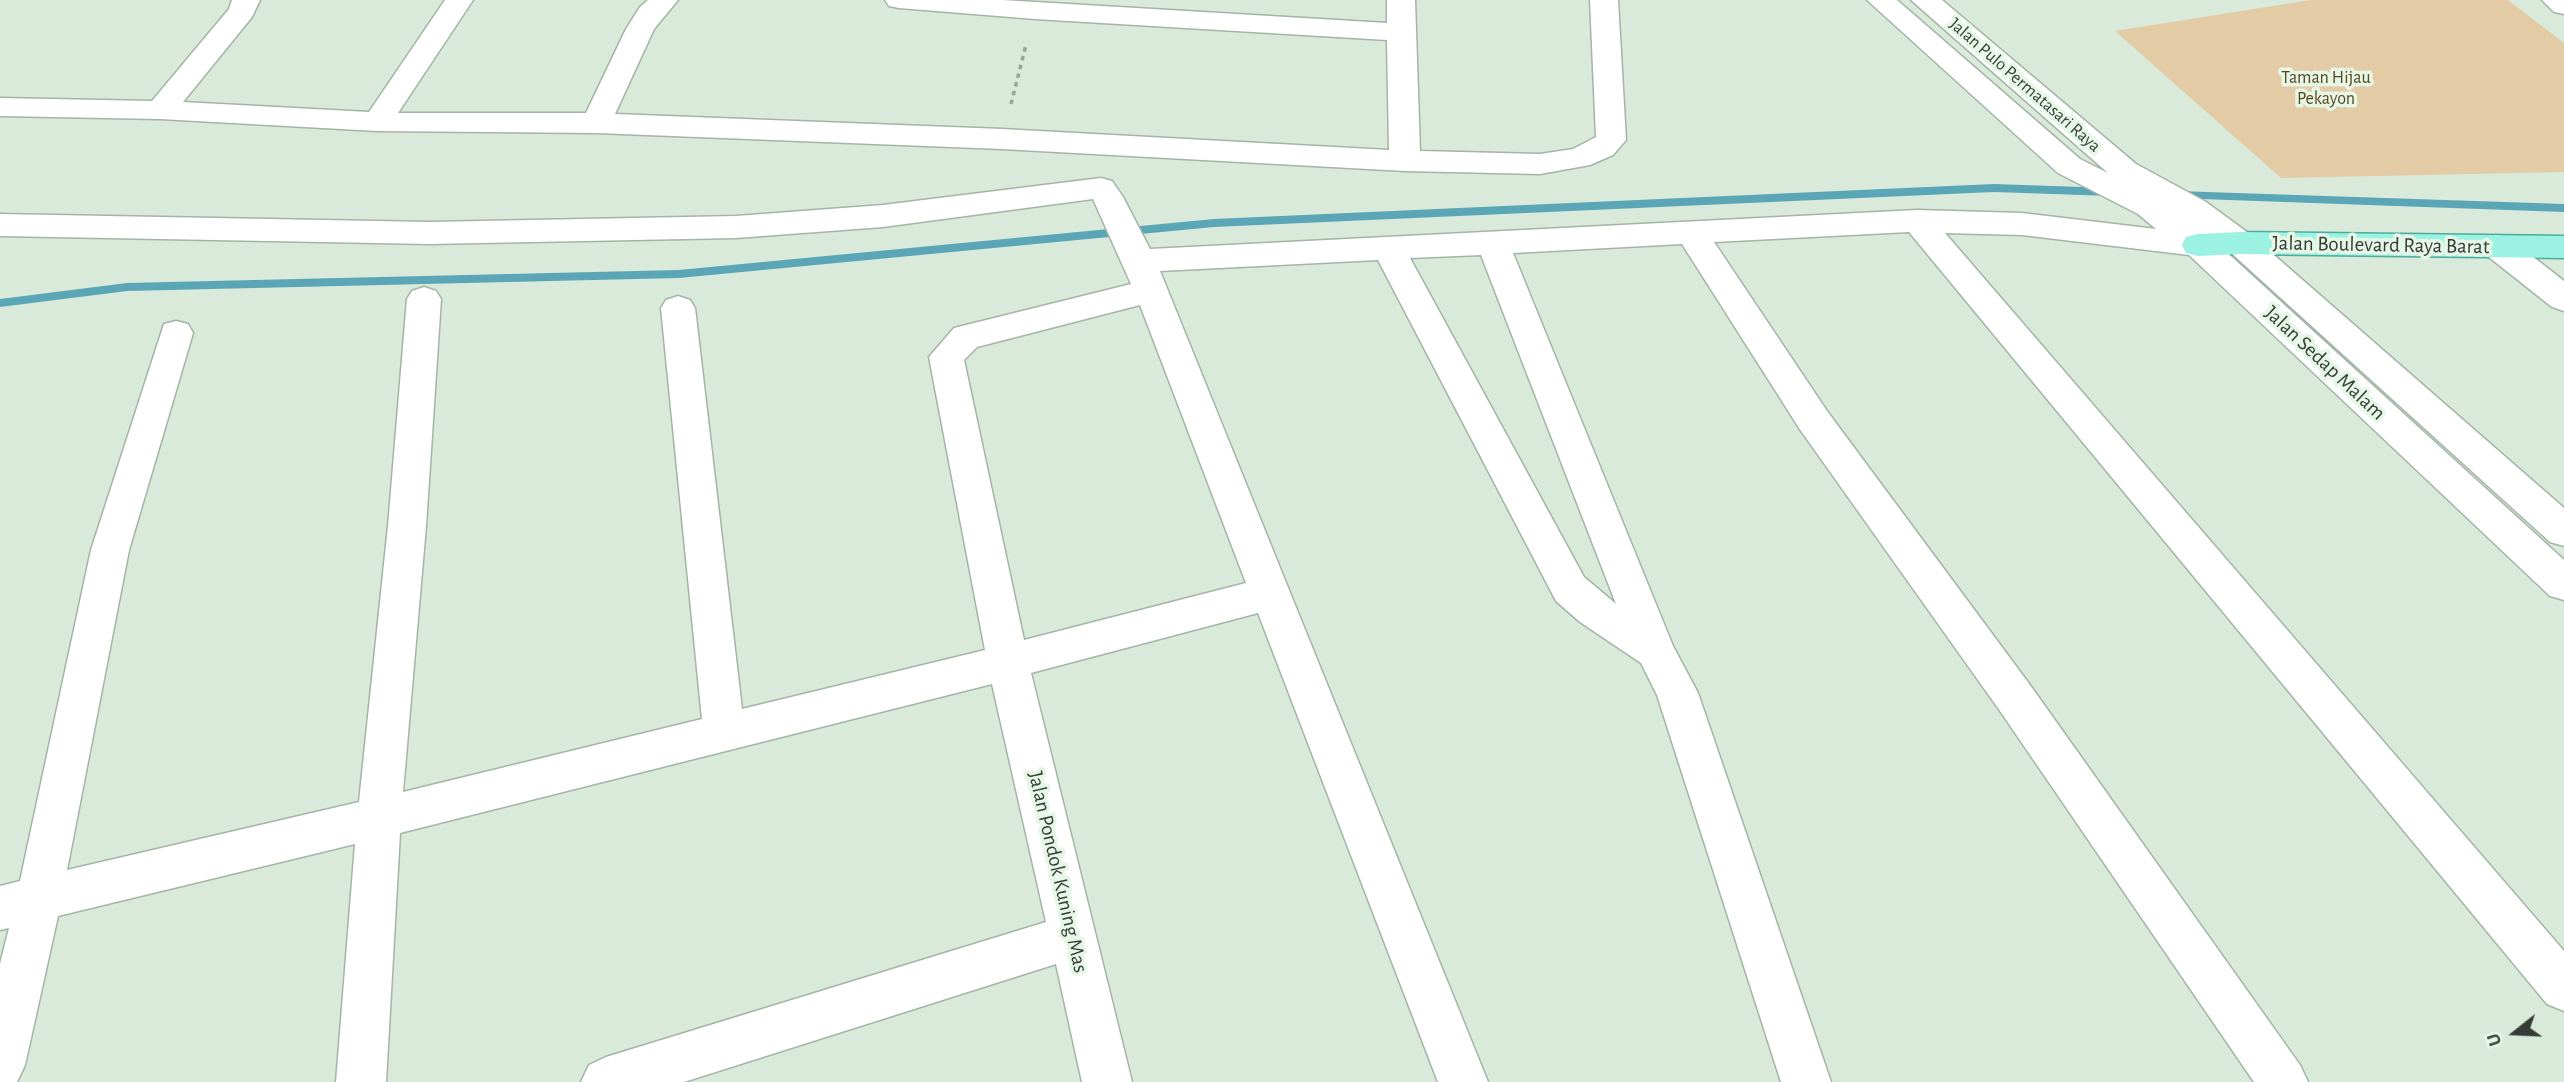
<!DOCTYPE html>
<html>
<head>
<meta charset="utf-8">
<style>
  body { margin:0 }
  #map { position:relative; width:2564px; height:1082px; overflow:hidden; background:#d9eada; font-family:"Alegreya Sans",sans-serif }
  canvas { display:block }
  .north { position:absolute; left:2480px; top:998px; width:70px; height:70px; -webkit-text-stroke:5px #e6f7e7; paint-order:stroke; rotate:252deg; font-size:19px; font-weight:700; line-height:28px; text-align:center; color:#363d37 }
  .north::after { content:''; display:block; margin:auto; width:24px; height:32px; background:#363d37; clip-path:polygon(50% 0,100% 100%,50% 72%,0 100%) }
</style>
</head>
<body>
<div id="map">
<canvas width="2564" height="1082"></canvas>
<div class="north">U</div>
</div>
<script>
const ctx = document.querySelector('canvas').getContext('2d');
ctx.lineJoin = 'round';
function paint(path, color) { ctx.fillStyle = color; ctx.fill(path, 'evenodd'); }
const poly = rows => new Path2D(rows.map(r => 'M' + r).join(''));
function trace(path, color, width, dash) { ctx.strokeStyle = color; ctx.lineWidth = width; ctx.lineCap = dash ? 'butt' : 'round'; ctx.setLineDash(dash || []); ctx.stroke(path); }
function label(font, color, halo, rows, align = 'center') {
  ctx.font = font + ' "Alegreya Sans",sans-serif'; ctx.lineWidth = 7; ctx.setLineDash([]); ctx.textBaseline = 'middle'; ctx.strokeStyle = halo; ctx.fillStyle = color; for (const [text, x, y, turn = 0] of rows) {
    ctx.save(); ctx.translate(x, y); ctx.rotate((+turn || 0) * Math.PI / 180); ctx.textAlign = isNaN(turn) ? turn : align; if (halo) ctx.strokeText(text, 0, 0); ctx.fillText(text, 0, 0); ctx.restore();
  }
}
paint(poly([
  [2311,0,2508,0,2564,43,2564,172,2281,178,2115,31]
]), '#e2cba5');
paint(poly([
  [1994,184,2111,188,2117,192,2111,196,1994,192,1214,227,679,278,127,291,0,307,0,299,127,283,679,270,1214,219,1994,184],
  [2177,191,2564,204,2564,212,2173,198,2173,192,2177,191]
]), '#5aa6b6');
const minor = poly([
  [232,0,260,0,252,17,183,102,369,112,445,0,473,0,398,113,586,113,626,29,640,7,648,0,678,0,654,29,615,114,1002,129,1389,150,1387,40,1035,19,899,8,889,6,885,0,1002,0,1387,23,1387,0,1415,0,1420,151,1540,154,1573,149,1596,137,1590,0,1618,0,1626,140,1613,155,1590,165,1540,174,1405,171,1002,149,596,133,377,131,160,119,0,116,0,98,152,101,229,9,232,0],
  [1867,0,1897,0,2080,159,2108,173,1911,0,1942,0,2136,164,2206,202,2251,235,2564,508,2564,546,2550,542,2229,251,2187,220,2210,237,2564,560,2564,600,2550,596,2189,255,2022,235,1945,233,2564,951,2564,1011,2547,1004,1909,232,1714,242,1827,411,2030,685,2300,1065,2308,1082,2254,1082,2000,711,1801,431,1682,244,1513,253,1673,646,1698,693,1831,1082,1781,1082,1657,695,1641,663,1580,622,1556,601,1378,260,1160,271,1488,1082,1438,1082,1258,613,1031,673,1132,1082,1082,1082,1056,964,684,1082,581,1082,589,1065,606,1057,1046,922,992,684,400,833,386,1082,336,1082,355,844,58,916,25,1065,17,1082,0,1082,0,964,9,928,0,930,0,886,20,881,91,550,164,324,176,321,188,324,193,333,129,550,67,870,359,802,388,526,407,299,412,291,424,287,436,291,441,299,426,526,403,792,702,719,661,308,666,300,678,296,690,300,695,308,742,709,985,650,929,357,954,328,1131,284,1093,199,883,227,736,238,430,244,0,236,0,214,430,222,736,216,883,205,1101,178,1112,181,1123,197,1150,249,1917,210,2022,213,2156,229,2138,214,2058,173,1867,0],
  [1481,255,1616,604,1584,577,1410,258,1481,255],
  [1140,305,1246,583,1024,640,964,360,977,347,1140,305],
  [2542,0,2564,0,2564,14,2554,12,2542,0],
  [2497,235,2509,238,2564,281,2564,311,2552,307,2485,254,2481,246,2485,238,2497,235]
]);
const major = poly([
  [2240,232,2564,236,2564,258,2240,254,2198,256,2186,253,2182,245,2186,237,2198,234,2240,232]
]);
trace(minor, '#a4b4a6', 3);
trace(major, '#4dac9a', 3);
trace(poly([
  [1011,104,1026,45]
]), '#98a599', 3.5, [4.5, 4.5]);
paint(minor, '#fff');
paint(major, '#9bf1e2');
label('18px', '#5c461c', '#e6f7e7', [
  ["Taman Hijau",2326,78],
  ["Pekayon",2326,99]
]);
label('18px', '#363d37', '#e6f7e7', [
  ["Jalan Pulo Permatasari Raya",2025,85,41]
]);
label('21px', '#363d37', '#e6f7e7', [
  ["Jalan Boulevard Raya Barat",2381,245,1],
  ["Jalan Sedap Malam",2325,363,43],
  ["Jalan Pondok Kuning Mas",1058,872,77]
]);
</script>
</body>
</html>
